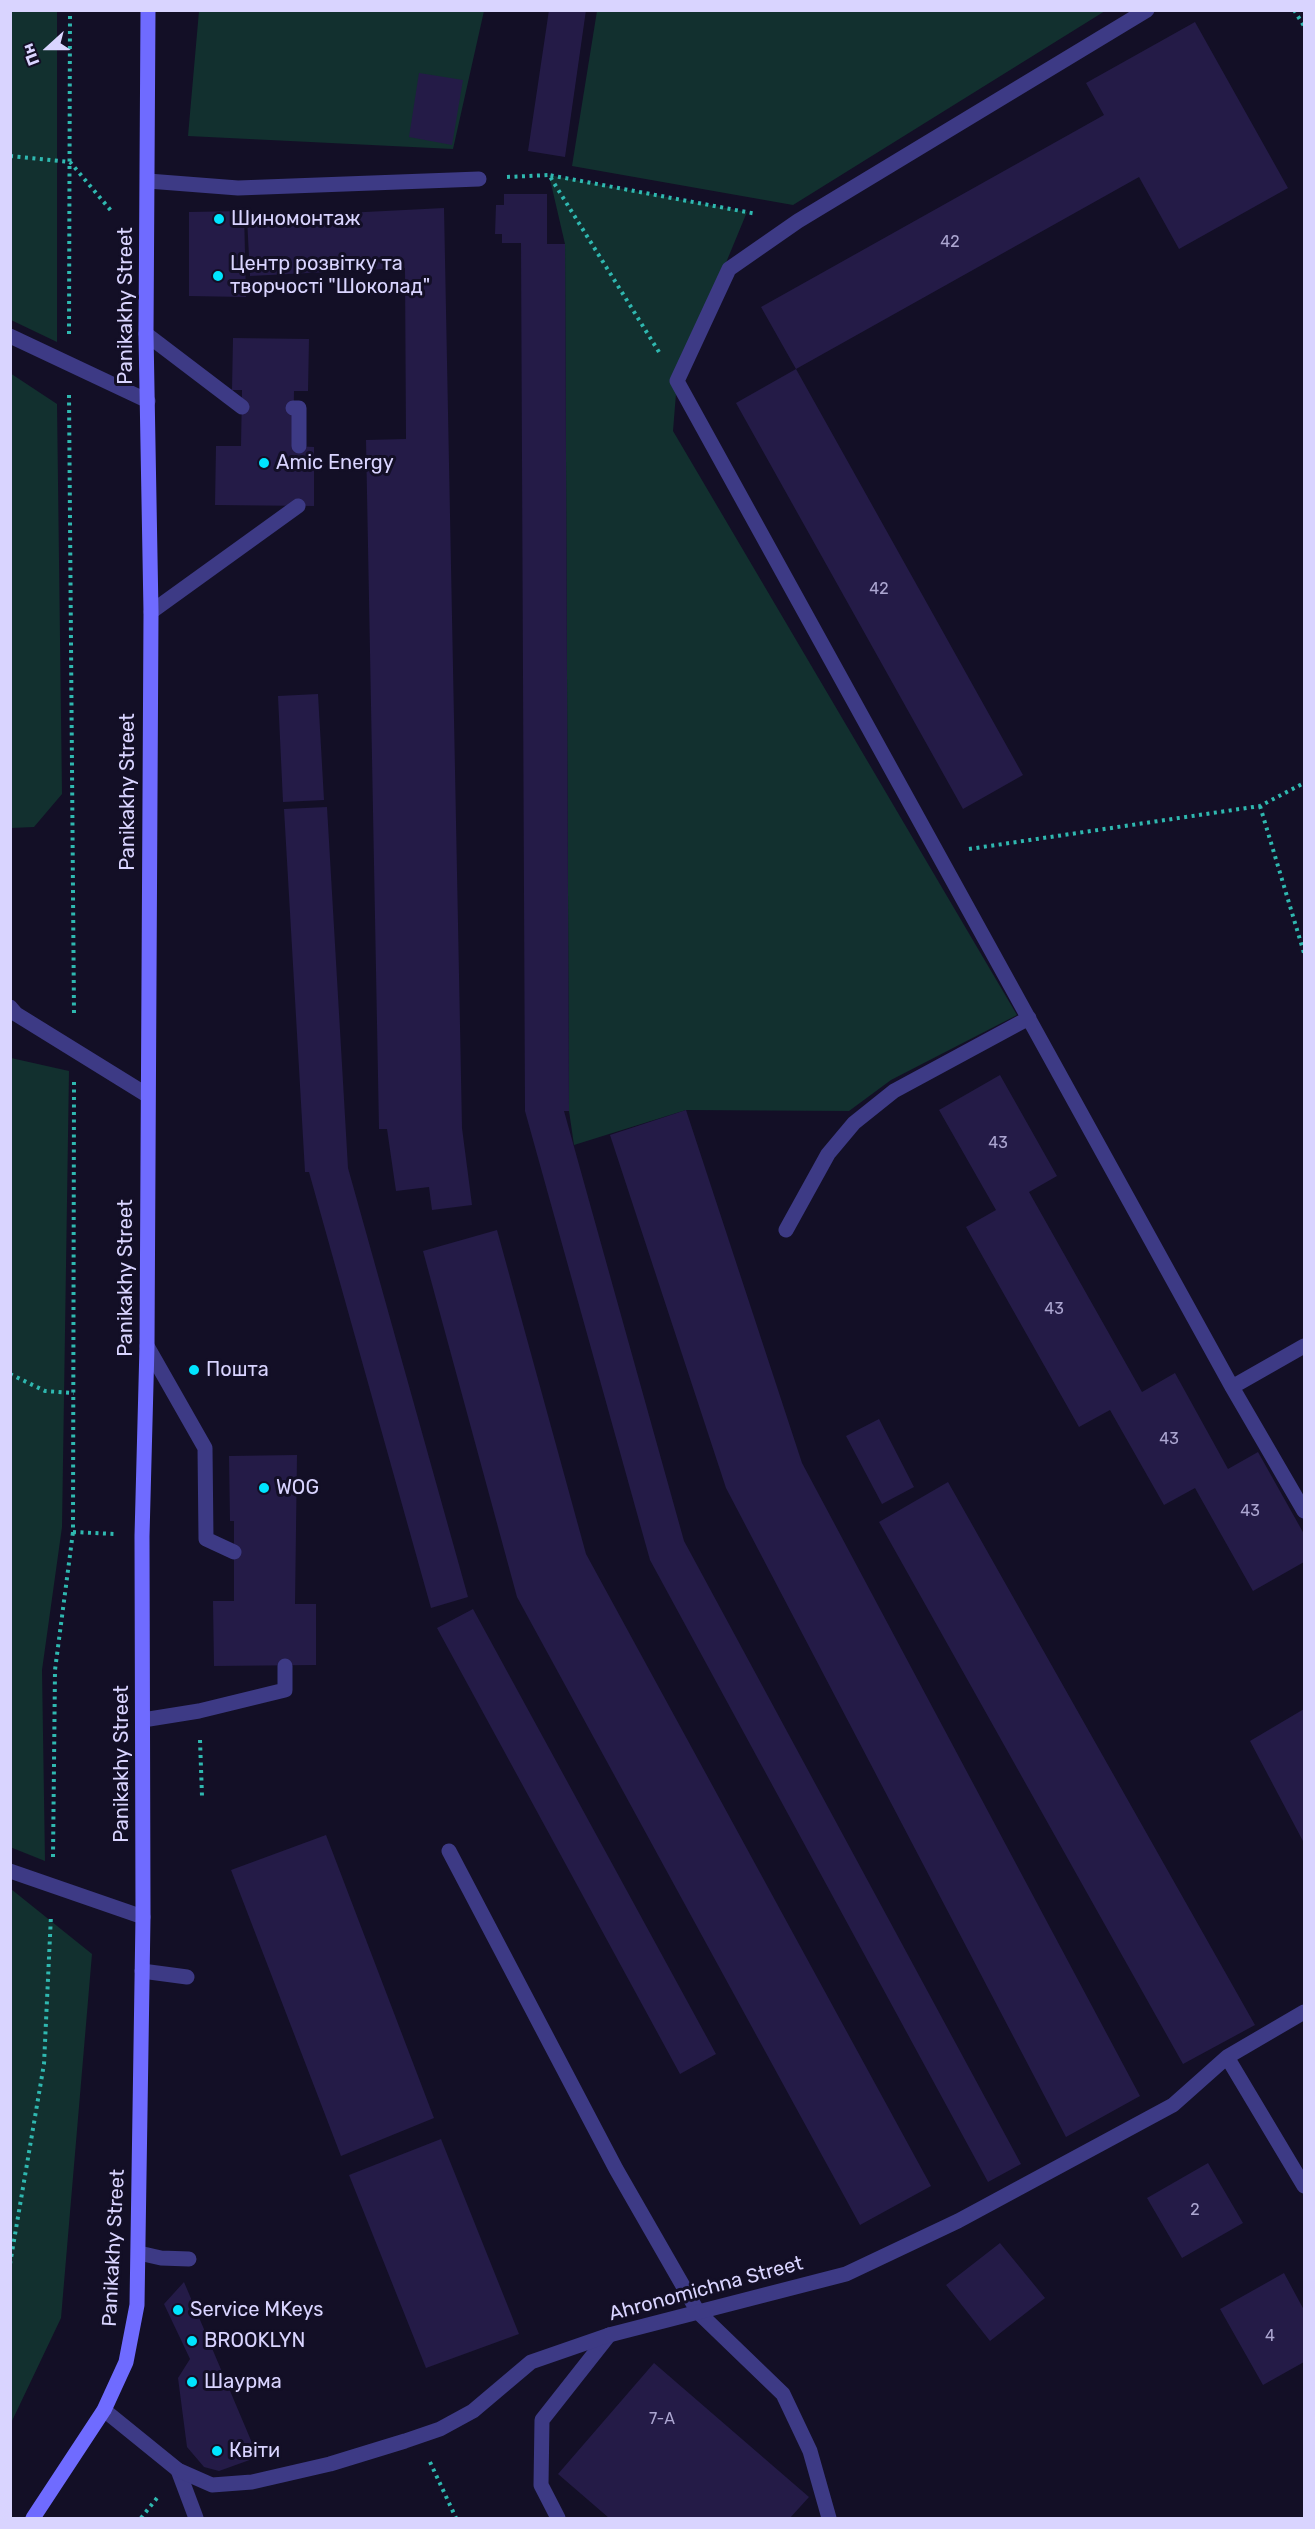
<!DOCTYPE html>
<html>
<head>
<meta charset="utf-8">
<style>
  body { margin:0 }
  #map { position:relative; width:1315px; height:2529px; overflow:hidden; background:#130f26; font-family:Rubik,sans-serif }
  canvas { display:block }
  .frame { position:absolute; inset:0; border:12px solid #d9d4ff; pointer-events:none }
  .north { position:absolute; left:18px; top:18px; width:60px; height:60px; -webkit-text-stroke:4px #130f26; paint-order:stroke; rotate:249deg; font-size:16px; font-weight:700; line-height:24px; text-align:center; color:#d9d4ff }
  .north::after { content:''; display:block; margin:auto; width:21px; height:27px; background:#d9d4ff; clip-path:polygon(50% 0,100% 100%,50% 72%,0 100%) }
</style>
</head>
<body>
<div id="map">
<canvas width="1315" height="2529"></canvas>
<div class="frame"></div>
<div class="north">Пн</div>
</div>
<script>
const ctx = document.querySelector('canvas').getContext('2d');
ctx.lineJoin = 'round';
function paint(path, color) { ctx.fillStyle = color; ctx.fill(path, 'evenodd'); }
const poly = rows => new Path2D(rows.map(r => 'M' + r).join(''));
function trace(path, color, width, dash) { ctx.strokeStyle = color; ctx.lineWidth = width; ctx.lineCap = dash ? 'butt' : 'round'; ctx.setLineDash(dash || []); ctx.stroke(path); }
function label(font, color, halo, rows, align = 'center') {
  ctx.font = font + ' Rubik,sans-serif'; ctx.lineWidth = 6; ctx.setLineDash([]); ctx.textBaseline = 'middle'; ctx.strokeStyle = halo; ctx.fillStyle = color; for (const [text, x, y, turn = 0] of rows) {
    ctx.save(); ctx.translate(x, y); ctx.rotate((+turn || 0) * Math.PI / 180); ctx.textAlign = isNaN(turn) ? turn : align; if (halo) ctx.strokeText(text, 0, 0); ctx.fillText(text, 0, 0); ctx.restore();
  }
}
paint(poly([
  [10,11,57,11,57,342,11,320],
  [199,11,484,11,453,149,188,136],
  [597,11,597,10,1105,11,793,205,572,166],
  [549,175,747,212,677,381,673,431,1017,1015,891,1080,849,1111,686,1110,574,1145,569,1111,565,244],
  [10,373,57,404,62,794,34,827,11,828],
  [11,1058,69,1071,62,1527,42,1670,45,1861,10,1847],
  [11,1889,92,1954,61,2318,11,2423]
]), '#12302f');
paint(poly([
  [549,10,586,10,565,157,528,151],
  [1195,22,1288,188,1179,249,1139,177,796,369,761,307,1104,115,1086,83],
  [419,73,463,80,452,145,409,137],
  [504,194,547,194,547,244,565,244,569,1111,564,1111,684,1541,1021,2164,988,2182,650,1560,525,1111,521,243,502,243,502,234,495,234,496,205,504,205],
  [444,208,462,1128,472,1205,432,1210,429,1187,396,1191,387,1129,379,1129,366,440,406,439,405,268,250,276,247,218],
  [244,211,246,297,189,296,189,212],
  [233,338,309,339,308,391,294,391,293,446,314,447,314,506,215,505,216,446,241,446,242,390,232,390],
  [796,369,1023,775,963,809,736,403],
  [318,694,324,800,283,802,278,696],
  [327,807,348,1168,468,1597,431,1608,309,1172,305,1172,284,809],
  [1000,1075,1057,1176,1029,1192,1142,1392,1175,1373,1228,1469,1258,1452,1304,1534,1304,1562,1253,1591,1195,1488,1164,1505,1110,1410,1079,1427,966,1227,996,1210,939,1110],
  [686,1110,802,1463,1140,2096,1066,2137,726,1488,610,1135],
  [497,1230,586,1554,931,2186,860,2225,517,1597,423,1251],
  [879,1419,914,1487,882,1504,846,1436],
  [297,1455,295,1604,316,1604,316,1665,214,1666,213,1601,234,1601,234,1521,230,1521,229,1456],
  [948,1482,1255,2025,1183,2064,879,1522],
  [473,1609,716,2054,680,2074,437,1628],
  [1304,1709,1304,1843,1250,1741],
  [326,1835,434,2118,341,2156,231,1870],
  [441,2139,519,2334,426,2368,349,2175],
  [1208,2163,1243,2223,1182,2258,1147,2198],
  [1000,2243,1045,2298,990,2341,946,2285],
  [1284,2273,1304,2310,1304,2362,1263,2385,1220,2309],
  [184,2282,258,2457,219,2471,204,2467,187,2447,178,2378,190,2359,164,2304],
  [654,2363,809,2497,790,2518,609,2518,558,2474]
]), '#241b47');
trace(poly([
  [1294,10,1304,26],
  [10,156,70,162,113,213],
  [507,177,549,175],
  [69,334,70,10],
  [659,352,549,175,757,214],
  [69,395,74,1015],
  [1260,806,1304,953],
  [969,849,1260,806,1304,783],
  [74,1082,73,1532,114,1534],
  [10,1374,45,1391,74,1393],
  [200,1740,202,1796],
  [53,1857,55,1670,73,1532],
  [10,2264,44,2064,51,1915],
  [430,2462,456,2518],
  [141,2518,157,2498]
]), '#2fb8b0', 4, [3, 4.5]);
trace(poly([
  [1147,10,798,221,729,269,677,381,1232,1387,1304,1511],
  [148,181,238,188,479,179],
  [146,334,242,407],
  [10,336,148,401],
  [293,408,299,408,299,446],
  [151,612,298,506],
  [10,1007,16,1014,147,1095],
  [786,1230,828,1154,854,1123,894,1091,1029,1018],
  [147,1346,205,1448,206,1539,234,1552],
  [1232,1387,1304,1346],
  [143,1720,199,1711,285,1690,285,1666],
  [449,1851,616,2169,698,2312,783,2394,810,2451,829,2518],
  [10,1871,143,1917],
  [142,1971,187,1977],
  [139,2253,161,2258,189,2259],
  [178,2470,196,2518],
  [558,2518,541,2485,542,2420,609,2335]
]), '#3d3a85', 15);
trace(poly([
  [1227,2057,1304,2186],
  [104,2410,178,2470,212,2485,252,2482,330,2464,405,2441,440,2429,473,2411,531,2362,609,2335,846,2274,958,2221,1173,2105,1227,2057,1304,2012]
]), '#3d3a85', 15);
trace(poly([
  [33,2518,104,2410,126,2362,137,2305,143,1917,142,1536,147,1346,151,612,146,334,148,10]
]), '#6f6bff', 15);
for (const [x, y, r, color] of [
  [219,219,6,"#00e5ff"],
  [218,276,6,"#00e5ff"],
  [264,463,6,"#00e5ff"],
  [194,1370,6,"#00e5ff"],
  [264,1488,6,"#00e5ff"],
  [178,2310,6,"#00e5ff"],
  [192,2341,6,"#00e5ff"],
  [192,2382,6,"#00e5ff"],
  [217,2451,6,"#00e5ff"]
]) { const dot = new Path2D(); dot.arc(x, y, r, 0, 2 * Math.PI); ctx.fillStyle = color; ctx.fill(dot); trace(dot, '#130f26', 2); }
label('16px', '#aca6d1', null, [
  ["42",950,242],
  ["42",879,589],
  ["43",998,1143],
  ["43",1054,1309],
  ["43",1169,1439],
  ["43",1250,1511],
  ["2",1195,2210],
  ["4",1270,2336],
  ["7-А",662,2419]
]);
label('20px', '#d9d4ff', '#130f26', [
  ["Шиномонтаж",231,219],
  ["Центр розвітку та",230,264],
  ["творчості \"Шоколад\"",230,287],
  ["Amic Energy",276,463],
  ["Пошта",206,1370],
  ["WOG",276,1488],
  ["Service MKeys",190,2310],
  ["BROOKLYN",204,2341],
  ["Шаурма",204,2382],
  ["Квіти",229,2451]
], 'left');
label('20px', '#d9d4ff', '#130f26', [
  ["Panikakhy Street",126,306,-90],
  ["Panikakhy Street",128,792,-90],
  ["Panikakhy Street",126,1278,-90],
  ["Panikakhy Street",122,1764,-90],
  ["Panikakhy Street",114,2248,-87],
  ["Ahronomichna Street",706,2289,-15]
]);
</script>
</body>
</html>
